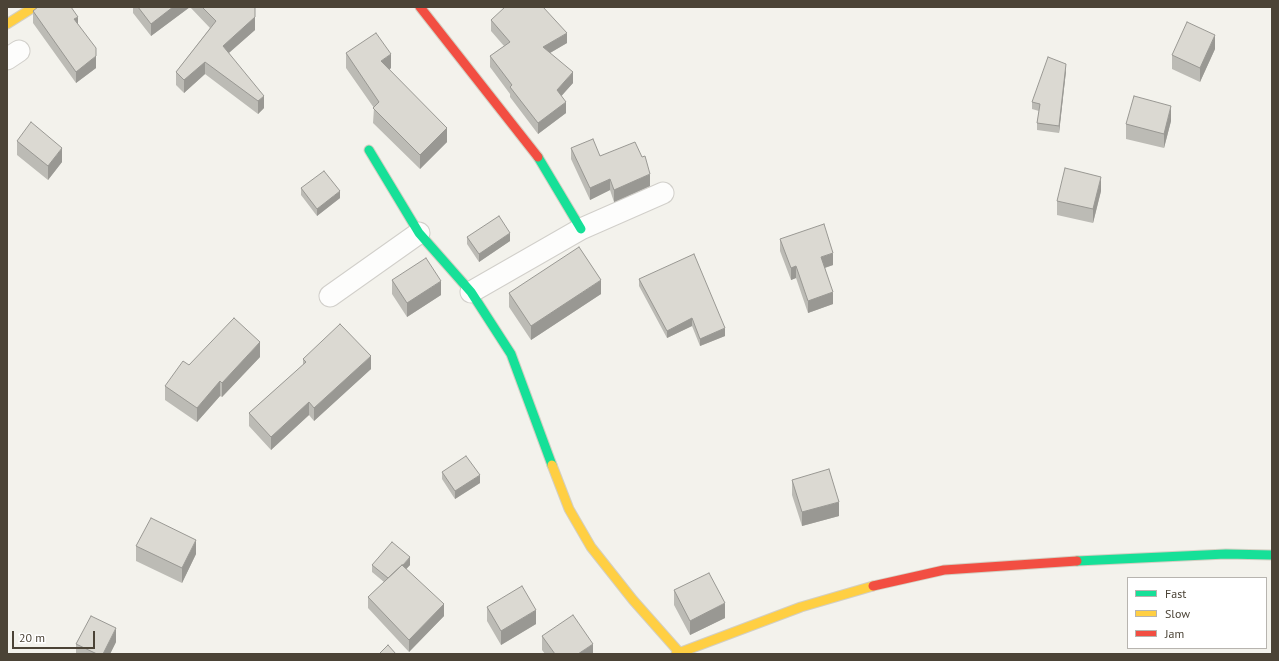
<!DOCTYPE html>
<html>
<head>
<meta charset="utf-8">
<style>
  body { margin:0 }
  #map { position:relative; width:1279px; height:661px; overflow:hidden; background:#f3f2ec; font-family:"PT Sans",sans-serif }
  canvas { display:block }
  .frame { position:absolute; inset:0; border:8px solid #4b4336; pointer-events:none }
  .legend { position:absolute; left:1127px; top:577px; width:140px; height:72px; box-sizing:border-box; background:#fff; border:1px solid #b7b4af; margin:0; padding:5px 7px; list-style:none; font-size:12px; color:#4b4336 }
  .legend li { display:flex; align-items:center; gap:8px; height:20px }
  .legend b { width:20px; border:1px solid #b7b4af }
  .scale { position:absolute; left:12px; top:631px; width:83px; height:18px; box-sizing:border-box; border:2px solid #4b4336; border-top:0; padding-left:5px; font-size:12px; line-height:14px; white-space:nowrap; color:#4b4336; -webkit-text-stroke:3px #fff; paint-order:stroke }
</style>
</head>
<body>
<div id="map">
<canvas width="1279" height="661"></canvas>
<div class="frame"></div>
<ul class="legend">
<li><b style="height:5px;background:#16e098"></b>Fast</li>
<li><b style="height:5px;background:#ffcf43"></b>Slow</li>
<li><b style="height:5px;background:#f24e42"></b>Jam</li>
</ul>
<div class="scale">20 m</div>
</div>
<script>
const ctx = document.querySelector('canvas').getContext('2d');
ctx.lineJoin = 'round';
const poly = rows => new Path2D(rows.map(r => 'M' + r).join(''));
function trace(path, color, width, dash) { ctx.strokeStyle = color; ctx.lineWidth = width; ctx.lineCap = dash ? 'butt' : 'round'; ctx.setLineDash(dash || []); ctx.stroke(path); }
function paint(path, color) { ctx.fillStyle = color; ctx.fill(path, 'evenodd'); }
const street = poly([
  [7,59,19,51],
  [471,292,581,229,663,193],
  [330,296,419,233]
]);
const fast = poly([
  [369,150,419,233,471,292,511,354,552,465],
  [538,157,581,229],
  [1077,561,1226,554,1272,555]
]);
const slow = poly([
  [7,24,34,7],
  [552,465,569,509,591,547,633,600,679,652],
  [676,654,801,607,873,586]
]);
const jam = poly([
  [420,7,538,157],
  [873,586,944,570,1077,561]
]);
trace(street, '#d1cfca', 23);
trace(fast, '#d3cfc2', 11);
trace(slow, '#d3cfc2', 11);
trace(jam, '#d3cfc2', 11);
trace(street, '#fdfdfc', 21);
trace(fast, '#16e098', 9);
trace(slow, '#ffcf43', 9);
trace(jam, '#f24e42', 9);
paint(poly([
  [133,7,254,7,255,30,229,53,264,108,258,114,205,74,184,93,176,85,176,72,210,28,190,7,151,36,133,13],
  [33,11,78,24,96,68,76,83,33,23],
  [491,20,567,43,550,53,573,83,561,96,566,113,538,134,510,97,510,94,490,67,490,56,504,46,491,31],
  [1215,49,1200,82,1172,69,1172,55],
  [346,53,391,68,389,70,447,142,420,169,373,123,374,108,346,68],
  [1066,71,1059,133,1037,130,1037,123,1039,111,1032,109,1032,102],
  [1171,121,1164,148,1126,139,1126,124],
  [17,141,62,162,48,180,17,155],
  [571,148,600,156,650,186,614,202,610,190,590,200,571,159],
  [301,188,340,198,317,216,301,195],
  [1101,191,1093,223,1057,215,1057,201],
  [467,237,510,241,479,262,467,244],
  [780,239,833,265,825,268,833,304,808,313,796,278,791,280,780,251],
  [639,279,725,336,700,346,692,326,667,338,639,286],
  [392,280,441,295,407,317,392,294],
  [509,293,601,294,531,340,509,307],
  [260,357,222,397,220,396,197,422,165,400,165,386,189,365],
  [303,359,371,369,314,421,309,415,271,450,249,426,249,413,303,365],
  [442,472,480,483,455,499,442,479],
  [792,480,839,516,802,526,792,495],
  [136,546,196,554,182,583,136,561],
  [372,565,410,565,406,569,444,616,409,652,368,608,368,597,384,582,372,572],
  [674,590,725,618,690,635,674,605],
  [487,607,536,624,501,645,487,621],
  [542,636,593,654,545,654,542,650],
  [116,642,110,654,76,654,76,644]
]), '#bcbbb5');
paint(poly([
  [173,7,190,7,151,36,151,24],
  [78,17,78,28,74,19],
  [255,17,255,30,223,58,223,46],
  [567,33,567,43,543,57,543,47],
  [1215,35,1215,49,1200,82,1200,68],
  [391,54,391,68,381,75,381,61],
  [96,56,96,68,76,83,76,72],
  [205,62,205,74,184,93,184,80],
  [1066,64,1066,71,1059,133,1059,126],
  [573,72,573,83,557,101,557,90],
  [264,96,264,108,258,114,258,101],
  [566,102,566,113,538,134,538,123],
  [1171,106,1171,121,1164,148,1164,134],
  [447,128,447,142,420,169,420,155],
  [62,148,62,162,48,180,48,166],
  [650,174,650,186,614,202,614,190],
  [1101,177,1101,191,1093,223,1093,209],
  [610,179,610,190,590,200,590,188],
  [340,191,340,198,317,216,317,209],
  [510,233,510,241,479,262,479,254],
  [833,253,833,265,821,269,821,257],
  [796,266,796,278,791,280,791,268],
  [601,280,601,294,531,340,531,326],
  [441,281,441,295,407,317,407,303],
  [833,292,833,304,808,313,808,301],
  [692,318,692,326,667,338,667,331],
  [725,328,725,336,700,346,700,339],
  [260,342,260,357,222,397,222,383],
  [371,356,371,369,314,421,314,408],
  [220,381,220,396,197,422,197,408],
  [309,402,309,415,271,450,271,437],
  [480,475,480,483,455,499,455,491],
  [839,502,839,516,802,526,802,512],
  [196,540,196,554,182,583,182,568],
  [410,557,410,565,390,587,390,580],
  [725,603,725,618,690,635,690,621],
  [444,604,444,616,409,652,409,640],
  [536,610,536,624,501,645,501,631],
  [116,628,116,642,110,654,103,654],
  [593,644,593,654,578,654]
]), '#999893');
const building = poly([
  [38,7,71,7,78,17,74,19,96,48,96,56,76,72,33,11,38,7],
  [138,7,173,7,151,24,138,7],
  [202,7,254,7,255,8,255,17,223,46,264,96,258,101,205,62,184,80,176,72,216,21,202,7],
  [505,7,543,7,567,33,543,47,573,72,557,90,566,102,538,123,510,87,512,85,490,56,510,42,491,20,505,7],
  [1187,22,1215,35,1200,68,1172,55,1187,22],
  [376,33,391,54,381,61,447,128,420,155,373,108,379,102,346,53,376,33],
  [1048,57,1066,64,1059,126,1037,123,1040,104,1032,102,1048,57],
  [1134,96,1171,106,1164,134,1126,124,1134,96],
  [31,122,62,148,48,166,17,141,31,122],
  [593,139,600,156,635,142,642,157,645,156,650,174,614,190,610,179,590,188,571,148,593,139],
  [1065,168,1101,177,1093,209,1057,201,1065,168],
  [324,171,340,191,317,209,301,188,324,171],
  [499,216,510,233,479,254,467,237,499,216],
  [824,224,833,253,821,257,833,292,808,301,796,266,791,268,780,239,824,224],
  [579,247,601,280,531,326,509,293,579,247],
  [694,254,725,328,700,339,692,318,667,331,639,279,694,254],
  [426,258,441,281,407,303,392,280,426,258],
  [234,318,260,342,222,383,220,381,197,408,165,386,183,361,189,365,234,318],
  [340,324,371,356,314,408,309,402,271,437,249,413,306,362,303,359,340,324],
  [466,456,480,475,455,491,442,472,466,456],
  [829,469,839,502,802,512,792,480,829,469],
  [151,518,196,540,182,568,136,546,151,518],
  [392,542,410,557,403,565,402,565,388,578,372,565,392,542],
  [402,565,444,604,409,640,368,597,402,565],
  [709,573,725,603,690,621,674,590,709,573],
  [522,586,536,610,501,631,487,607,522,586],
  [573,615,593,644,578,654,555,654,542,636,573,615],
  [91,616,116,628,103,654,97,654,76,644,91,616],
  [388,645,396,654,379,654,388,645]
]);
paint(building, '#dbd9d2');
trace(building, '#999893', 1);
</script>
</body>
</html>
